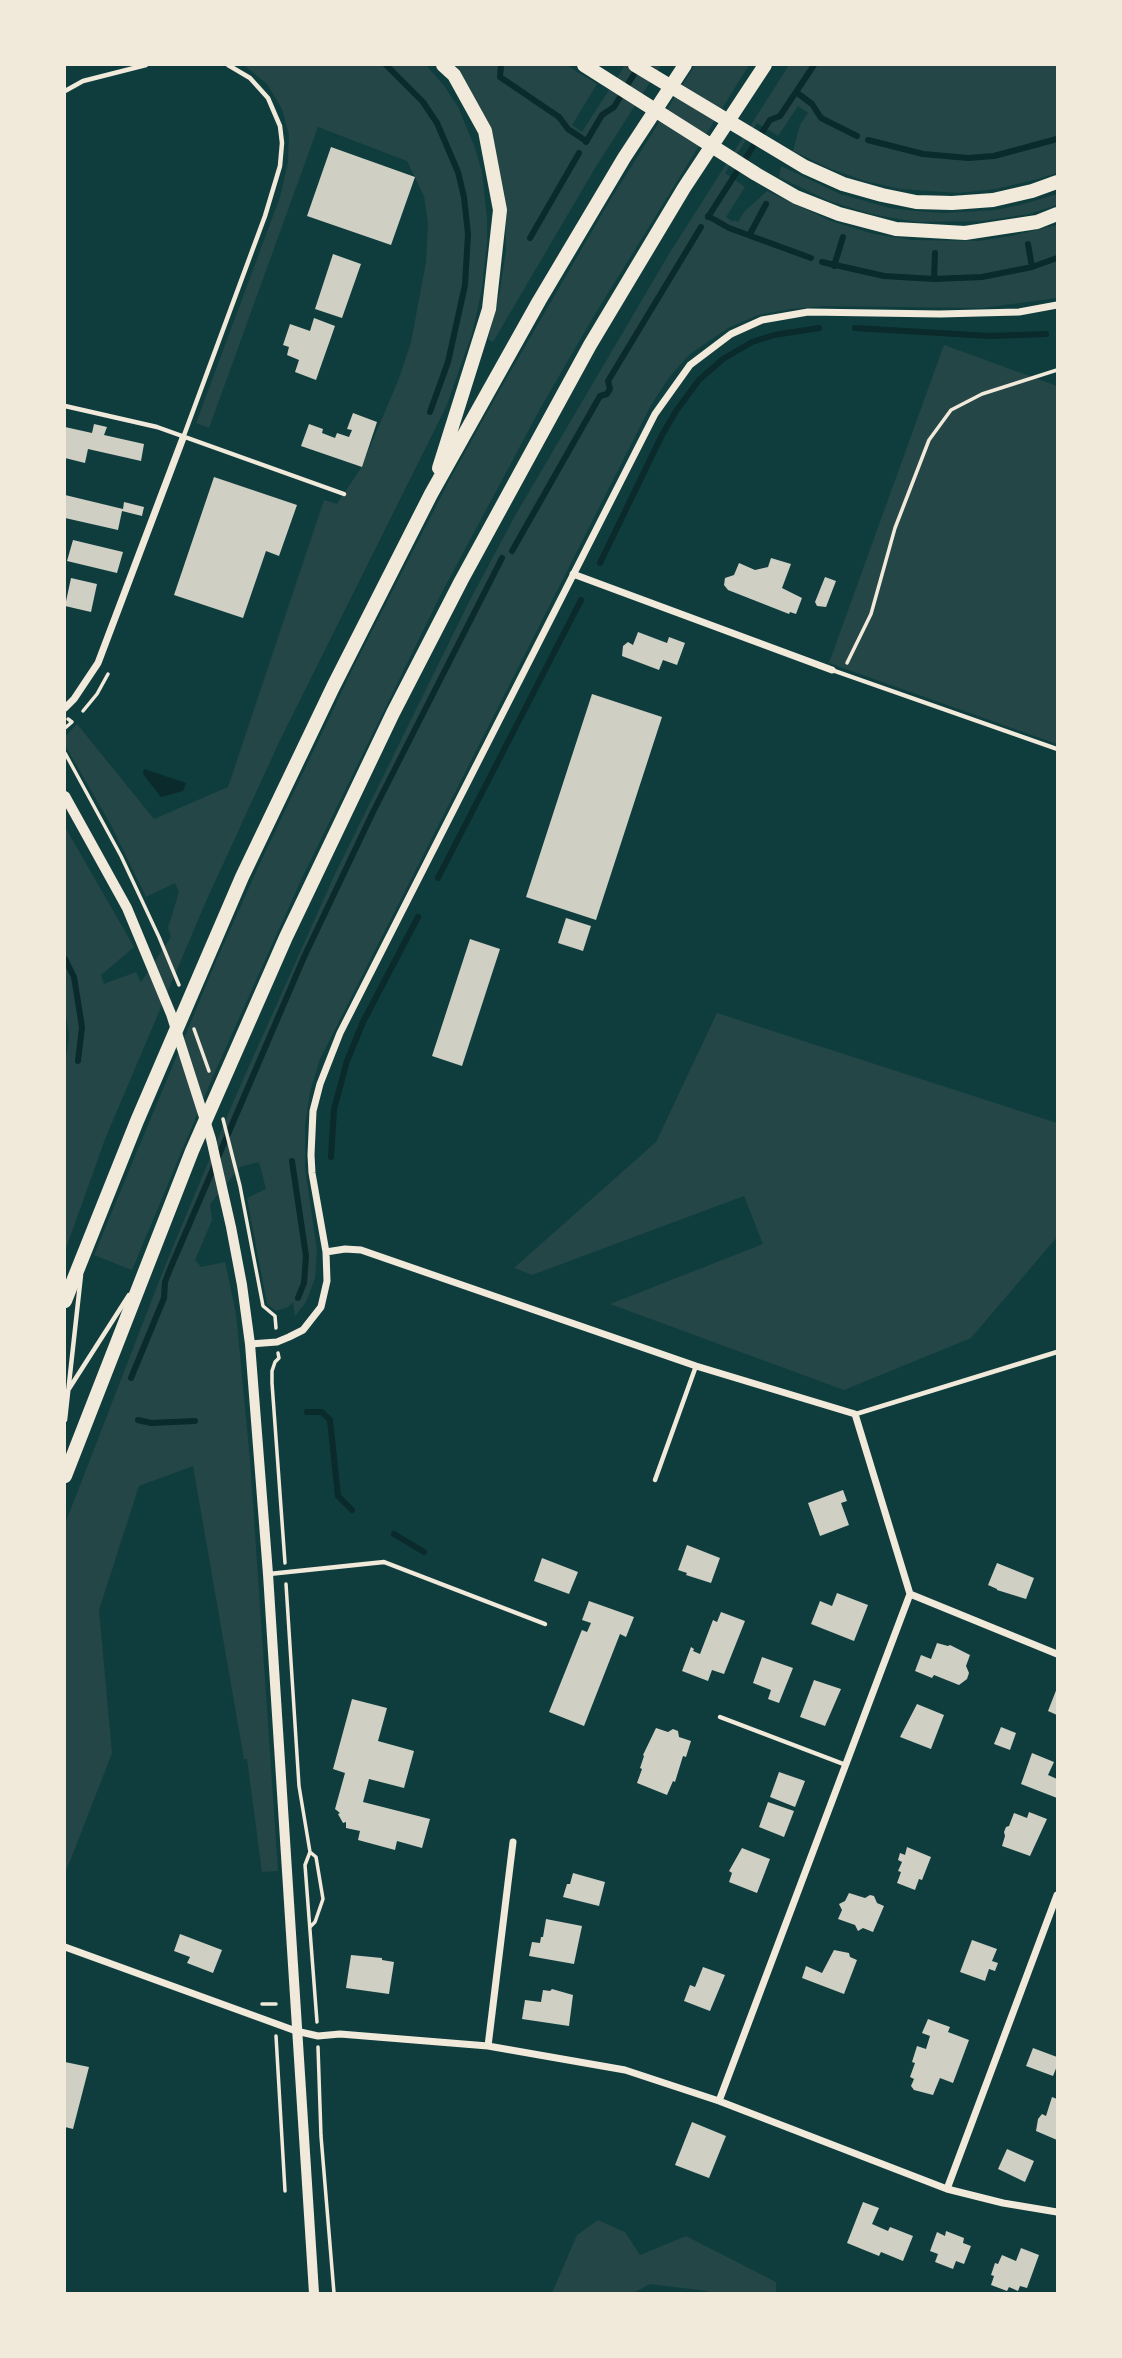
<!DOCTYPE html>
<html>
<head>
<meta charset="utf-8">
<style>
  body { margin:0 }
  #map { position:relative; width:1122px; height:2358px; overflow:hidden; background:#0f3d3e; font-family:Commissioner,sans-serif }
  canvas { display:block }
  .frame { position:absolute; inset:0; border:66px solid #f1e9da; pointer-events:none }
</style>
</head>
<body>
<div id="map">
<canvas width="1122" height="2358"></canvas>
<div class="frame"></div>
</div>
<script>
const ctx = document.querySelector('canvas').getContext('2d');
ctx.lineJoin = 'round';
function paint(path, color) { ctx.fillStyle = color; ctx.fill(path, 'evenodd'); }
const poly = rows => new Path2D(rows.map(r => 'M' + r).join(''));
function trace(path, color, width, dash) { ctx.strokeStyle = color; ctx.lineWidth = width; ctx.lineCap = dash ? 'butt' : 'round'; ctx.setLineDash(dash || []); ctx.stroke(path); }
paint(poly([
  [244,65,426,65,445,87,458,107,475,148,482,172,487,219,487,242,482,288,472,334,446,407,281,738,207,899,105,1139,65,1251,65,1065,69,1036,65,1008,65,827,134,947,101,975,104,984,136,972,141,982,171,937,168,928,179,892,175,883,146,897,111,825,66,747,65,737,77,724,154,819,228,787,324,500,337,504,361,468,398,381,411,342,426,262,428,223,424,196,407,161,318,127,209,428,196,423,280,197,288,162,289,135,282,109,267,84],
  [452,65,566,65,597,84,572,125,582,132,625,65,661,65,595,168,493,342,488,339,500,291,506,250,505,196,494,144],
  [695,65,749,65,592,319,540,409,441,594,301,880,214,1074,132,1270,94,1255,217,959,261,861,353,668,450,479,502,386,609,202],
  [789,65,1057,65,1057,173,1038,179,996,189,959,193,901,189,865,181,831,169,793,151,800,125,808,113,798,106,778,136,757,123,725,173,745,187,726,217,733,222,735,220,738,222,744,212,767,191,831,221,874,234,912,240,978,241,1011,236,1057,225,1057,298,982,308,824,306,791,309,758,315,728,328,690,354,670,376,651,405,320,1059,310,1092,305,1125,305,1168,317,1251,315,1278,306,1302,295,1316,293,1302,288,1307,276,1311,267,1304,247,1198,266,1189,259,1162,240,1167,210,1204,212,1220,195,1260,201,1267,225,1262,236,1314,250,1460,278,1871,262,1872,247,1759,244,1759,193,1466,139,1486,99,1610,112,1753,65,1874,65,1524,165,1266,237,1093,335,874,469,602,516,514,669,254],
  [781,166,840,194,890,208,916,211,943,213,996,210,1024,204,1057,194,1057,205,1029,214,982,221,916,222,871,214,829,201,779,177],
  [944,345,1057,386,1057,744,829,663],
  [717,1013,1057,1123,1057,1237,971,1338,844,1390,610,1304,763,1244,744,1196,532,1275,514,1268,656,1142],
  [598,2220,625,2232,640,2255,686,2236,776,2282,776,2293,709,2293,707,2291,650,2284,633,2293,552,2293,577,2235]
]), '#244646');
paint(poly([
  [144,769,186,783,183,791,161,797,143,774]
]), '#0a2a2b');
trace(poly([
  [386,65,423,102,437,123,458,172,464,197,468,234,465,285,448,362,430,412],
  [501,65,500,77,559,117,568,129,586,141],
  [796,92,812,104,821,118,857,136],
  [868,140,923,154,968,158,994,156,1057,139],
  [586,142,602,115,614,107,639,66],
  [708,216,729,228,811,258],
  [708,217,770,120,780,116,814,65],
  [750,234,766,204],
  [530,238,579,153],
  [1028,244,1032,267],
  [822,262,884,276,934,279,982,277,1032,267,1057,258],
  [834,266,843,237],
  [934,279,935,253],
  [855,328,990,336,1046,334],
  [512,551,600,396,607,394,610,389,608,381,701,227],
  [600,563,662,435,676,411,699,380,723,359,752,342,774,335,819,328],
  [438,878,581,600],
  [65,959,74,977,82,1027,78,1061],
  [331,1157,334,1109,347,1061,363,1022,418,917],
  [292,1161,306,1256,304,1283,298,1298],
  [131,1378,164,1298,165,1282,170,1269,304,957,373,812,502,558],
  [307,1412,322,1412,330,1420,338,1496,352,1510],
  [138,1420,151,1423,195,1421],
  [394,1534,424,1552]
]), '#0a2a2b', 6);
paint(poly([
  [331,147,415,177,391,245,307,216],
  [333,254,361,264,342,318,315,309],
  [314,318,335,326,316,380,295,372,299,360,287,355,289,347,283,345,290,324,310,331],
  [353,413,377,422,362,467,301,446,309,424,323,429,322,433,335,438,337,433,349,437,352,430,347,429],
  [94,424,107,427,104,435,144,444,141,461,88,449,85,463,65,458,65,427,92,433],
  [214,477,297,505,279,556,266,551,243,618,174,595],
  [65,495,123,509,124,502,144,507,142,516,122,511,118,530,65,518],
  [73,540,123,552,117,573,67,561],
  [771,558,791,564,782,588,802,598,796,614,790,612,789,614,728,590,724,585,725,578,734,575,739,563,755,570,768,567],
  [825,577,836,581,826,607,817,606,815,602],
  [71,578,97,584,91,612,65,606],
  [638,632,667,643,669,637,685,643,677,665,663,660,659,670,622,656,623,646,628,642,633,645],
  [592,694,662,717,596,920,526,897],
  [566,918,591,926,583,951,558,943],
  [470,939,500,949,462,1066,432,1056],
  [843,1490,847,1501,841,1503,849,1525,820,1536,808,1503],
  [687,1545,720,1558,711,1583,686,1575,687,1573,678,1570],
  [542,1558,578,1572,569,1594,534,1581],
  [997,1563,1034,1578,1026,1599,997,1590,997,1589,988,1585],
  [837,1593,868,1605,854,1641,811,1624,820,1601,832,1606],
  [589,1601,634,1617,626,1637,620,1634,584,1726,549,1712,581,1632,582,1630,587,1632,591,1623,582,1620],
  [721,1612,745,1621,724,1674,712,1670,708,1681,682,1671,691,1647,694,1649,693,1651,700,1654,713,1620,717,1622],
  [937,1643,948,1646,950,1645,970,1655,966,1666,969,1673,967,1679,959,1685,934,1675,932,1678,915,1671,921,1655,931,1659],
  [762,1657,793,1668,779,1703,768,1699,771,1690,753,1683],
  [814,1680,841,1689,825,1726,800,1717],
  [1057,1688,1057,1715,1048,1711],
  [352,1699,387,1708,378,1741,414,1751,404,1788,369,1779,363,1802,430,1819,422,1848,397,1841,395,1850,358,1840,360,1831,346,1828,346,1822,343,1823,338,1814,340,1813,335,1809,345,1773,333,1769],
  [917,1704,944,1715,931,1749,900,1737],
  [1001,1727,1016,1733,1010,1750,994,1744],
  [656,1728,668,1732,673,1729,678,1731,679,1737,691,1741,686,1757,683,1756,675,1782,673,1781,667,1795,637,1783,642,1769,640,1768,644,1756,643,1755],
  [1032,1753,1054,1762,1048,1775,1057,1779,1057,1798,1021,1784],
  [779,1772,805,1781,795,1807,770,1797],
  [768,1802,794,1811,784,1837,759,1827],
  [1029,1812,1047,1819,1030,1856,1002,1846,1005,1836,1004,1832,1006,1827,1009,1826,1014,1813,1027,1818],
  [907,1847,931,1857,922,1880,919,1879,915,1890,897,1883,901,1872,898,1871,902,1862,898,1860,900,1853,905,1855],
  [742,1848,770,1859,757,1893,729,1882,732,1873,729,1871],
  [573,1873,605,1882,599,1906,563,1897,567,1884,570,1884],
  [849,1893,865,1898,870,1895,874,1896,877,1903,884,1906,873,1932,863,1928,858,1931,855,1925,838,1919,842,1910,839,1904,845,1901],
  [546,1919,582,1926,574,1964,529,1956,532,1942,540,1943,541,1937,543,1937],
  [180,1934,222,1950,213,1973,187,1963,190,1957,174,1951],
  [972,1940,997,1949,992,1961,998,1963,995,1971,989,1969,985,1981,960,1972],
  [834,1950,849,1953,850,1957,857,1960,844,1994,802,1978,806,1966,822,1973],
  [351,1955,382,1958,382,1960,394,1962,389,1994,346,1988],
  [703,1967,725,1975,710,2011,684,2001,690,1985,695,1987],
  [552,1989,573,1995,569,2026,522,2019,525,2000,541,2002,543,1990,550,1991],
  [928,2019,950,2027,948,2032,969,2040,953,2083,940,2078,933,2095,914,2090,911,2086,914,2079,910,2077,915,2063,912,2062,917,2046,926,2049,930,2036,922,2033],
  [1033,2048,1057,2057,1057,2066,1053,2076,1026,2066],
  [65,2062,89,2067,73,2129,65,2127],
  [1052,2097,1057,2099,1057,2140,1036,2131,1038,2119,1042,2114,1046,2116],
  [692,2122,726,2136,709,2178,675,2165],
  [1007,2149,1034,2161,1025,2182,998,2169],
  [863,2202,879,2208,872,2224,888,2231,890,2227,913,2236,903,2261,881,2252,879,2256,847,2243],
  [946,2231,964,2238,963,2243,971,2246,964,2264,956,2261,953,2269,935,2262,938,2254,930,2251,937,2232,945,2236],
  [1021,2248,1039,2255,1027,2288,1020,2286,1018,2291,1009,2287,1007,2291,991,2285,994,2276,991,2275,995,2263,998,2264,1002,2255,1016,2261]
]), '#cfcfc3');
trace(poly([
  [847,663,871,614,895,528,929,440,951,410,982,394,1057,370],
  [83,711,97,694,108,674],
  [65,728,72,722,68,719],
  [65,753,121,856,159,937,179,985],
  [194,1029,209,1071],
  [223,1119,240,1186,263,1306,275,1316,276,1328],
  [278,1353,279,1358,275,1362,272,1371,272,1383,285,1563],
  [286,1584,299,1786,310,1852,305,1865,317,2022],
  [310,1927,315,1922,323,1899,316,1857,310,1852],
  [262,2004,276,2004],
  [276,2036,285,2191],
  [318,2047,321,2136,334,2293]
]), '#f1e9da', 3.5);
trace(poly([
  [65,91,83,81,146,65],
  [65,406,157,427,344,494],
  [183,438,265,216,280,166,282,143,280,126,268,98,250,78,228,65],
  [832,670,1057,749],
  [65,1395,129,1295],
  [856,1414,1057,1352],
  [65,1420,81,1275],
  [655,1480,696,1366],
  [269,1574,384,1562,545,1624],
  [720,1717,846,1765]
]), '#f1e9da', 4.5);
trace(poly([
  [573,574,832,670],
  [65,708,74,699,98,663,183,438],
  [326,1252,345,1249,361,1250,696,1366,855,1414,910,1594,1057,1654],
  [250,1344,277,1342,289,1337,303,1330,321,1307,327,1281,326,1252,312,1173,311,1155,313,1111,320,1084,340,1033,655,414,690,365,731,334,762,320,808,312,940,314,1019,312,1057,305],
  [65,1947,296,2031,318,2036,340,2034,488,2046,625,2070,719,2101,947,2189,1003,2203,1057,2212],
  [488,2046,513,1842],
  [719,2101,910,1594],
  [947,2189,1057,1895]
]), '#f1e9da', 7);
trace(poly([
  [65,796,127,908,171,1014,211,1139,231,1227,242,1285,250,1344,268,1574,314,2293]
]), '#f1e9da', 10);
trace(poly([
  [584,65,756,174,796,197,839,214,896,229,965,233,1037,222,1057,214],
  [635,65,805,167,843,184,882,195,916,202,952,203,993,200,1032,191,1057,182],
  [439,468,489,309,500,210,485,131,454,75,443,65],
  [65,1301,137,1121,242,877,333,687,431,494,539,301,624,158,685,65],
  [65,1476,192,1151,286,937,393,713,461,581,590,345,684,188,765,65]
]), '#f1e9da', 14);
</script>
</body>
</html>
